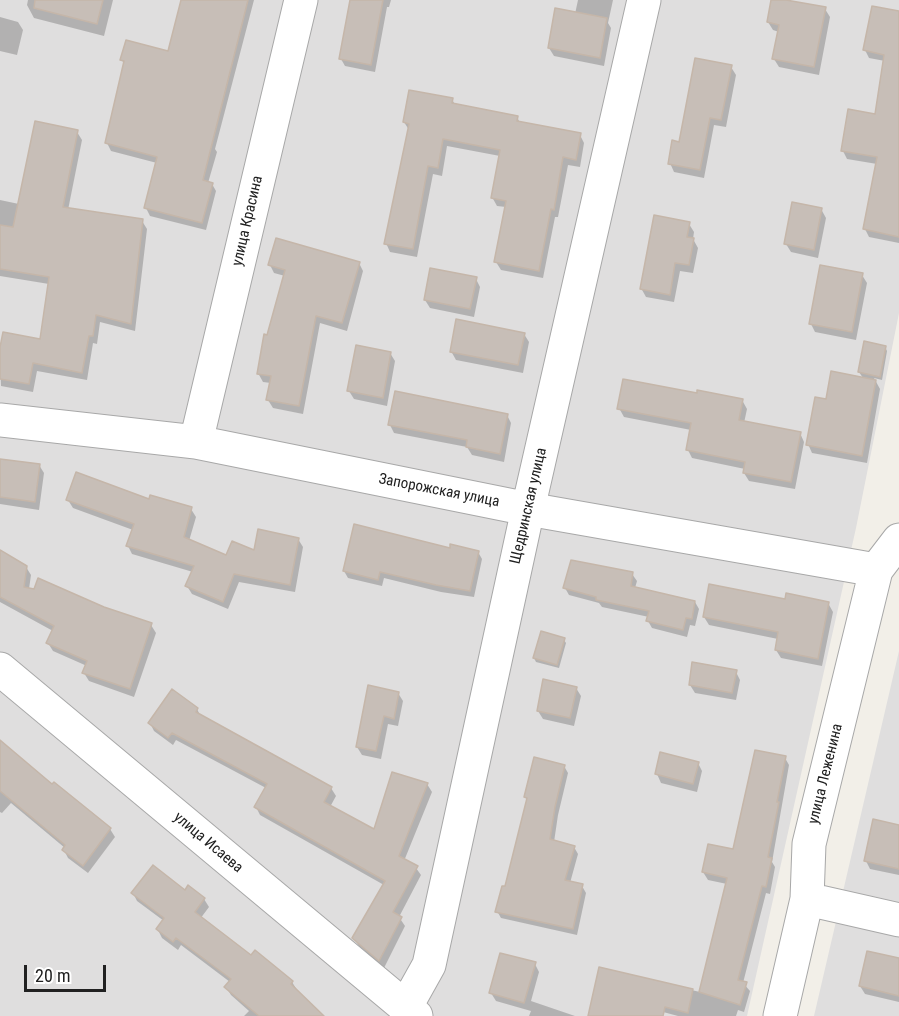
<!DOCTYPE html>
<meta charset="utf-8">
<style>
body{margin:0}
#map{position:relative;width:899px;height:1016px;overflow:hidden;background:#f2efe8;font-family:"Roboto Condensed",sans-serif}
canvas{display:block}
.scale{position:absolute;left:24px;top:965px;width:82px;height:27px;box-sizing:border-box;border:3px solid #212121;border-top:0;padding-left:8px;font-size:18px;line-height:21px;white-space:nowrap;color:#212121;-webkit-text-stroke:4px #fff;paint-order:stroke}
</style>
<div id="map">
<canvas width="899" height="1016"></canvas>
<div class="scale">20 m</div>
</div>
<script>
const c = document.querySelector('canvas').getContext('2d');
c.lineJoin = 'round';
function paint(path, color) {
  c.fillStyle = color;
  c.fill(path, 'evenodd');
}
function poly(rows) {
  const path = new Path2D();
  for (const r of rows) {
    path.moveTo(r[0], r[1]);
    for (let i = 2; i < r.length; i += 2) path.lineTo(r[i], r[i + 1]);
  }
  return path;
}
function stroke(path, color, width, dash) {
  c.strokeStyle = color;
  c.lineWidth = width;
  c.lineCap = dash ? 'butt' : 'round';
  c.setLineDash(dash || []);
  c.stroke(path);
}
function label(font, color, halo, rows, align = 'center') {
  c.font = font + ' "Roboto Condensed",sans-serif';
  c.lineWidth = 4.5;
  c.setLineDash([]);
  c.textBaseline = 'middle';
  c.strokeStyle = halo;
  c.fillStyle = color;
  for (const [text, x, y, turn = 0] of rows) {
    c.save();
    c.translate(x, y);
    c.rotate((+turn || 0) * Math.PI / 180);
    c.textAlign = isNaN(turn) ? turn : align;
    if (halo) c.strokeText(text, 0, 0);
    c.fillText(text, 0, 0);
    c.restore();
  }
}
paint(poly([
 [0,0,899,0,899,313,856,528,747,1016,0,1016],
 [899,651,899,1016,814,1016]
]), '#dfdede');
paint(poly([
 [28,0,113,0,104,36,34,18,27,5],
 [182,0,254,0,215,149,217,152,208,183,212,184,216,191,206,230,150,216,146,208,157,163,111,151,107,143,125,66,122,60,169,53],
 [353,0,391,0,389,7,387,7,375,72,345,66,341,59],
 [578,0,613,0,608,23,611,28,604,66,554,56,549,48,575,14],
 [773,0,825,9,830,17,819,75,779,67,774,59,779,32,773,30,768,22],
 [899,13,899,243,869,237,865,229,877,164,847,159,843,151,876,115,885,61,869,58,865,50],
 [0,17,18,22,23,30,17,55,0,51],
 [731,67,736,75,726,127,714,125,704,178,674,172,670,163],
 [452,99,455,105,517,117,520,123,580,135,584,143,580,167,568,165,558,217,555,217,543,278,501,270,496,262,506,207,497,206,492,197,500,156,447,146,442,176,433,174,417,257,390,252,386,243,409,130,404,122],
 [77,132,82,140,68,210,142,221,147,229,135,331,100,322,97,344,93,343,87,380,37,371,33,392,1,386,0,355,41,341,49,284,0,276,0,200,19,204],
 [821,209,826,218,818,258,791,252,786,244],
 [689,224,694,232,693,239,698,248,693,273,680,271,674,302,646,297,641,288],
 [359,263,363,271,347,331,320,323,303,414,273,408,268,400,271,383,263,382,258,373,285,276,274,273,270,265],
 [862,275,867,283,856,340,815,332,811,324],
 [476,279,480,287,474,317,430,308,425,300],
 [524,334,529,342,523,373,456,360,451,351],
 [885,347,887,351,882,380,874,378,880,389,867,463,812,453,808,444,827,401,863,378,859,372],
 [390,353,395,361,387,406,354,399,349,391],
 [698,395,742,400,747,409,744,423,800,433,804,442,795,489,749,481,744,473,745,469,692,458,688,450,691,430,624,417,619,408],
 [507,415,511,423,504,462,472,455,467,447,394,433,390,425],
 [0,460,39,465,44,473,39,510,0,504],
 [68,500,150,500,191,509,196,517,189,541,227,557,255,552,298,539,303,547,295,592,239,582,228,609,192,594,187,586,193,572,132,554,128,546,133,530,73,508],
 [451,549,478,552,482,559,474,597,441,592,384,578,382,586,348,578,344,571],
 [0,551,26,567,31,575,29,589,104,608,151,625,156,633,134,697,89,681,84,673,87,666,53,651,48,643,53,631,0,602],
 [632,574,637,581,635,588,695,602,699,609,695,626,690,625,687,637,652,628,648,621,649,617,602,607,599,603,569,595,565,588],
 [786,601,828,603,833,612,822,666,781,658,776,650,778,639,709,625,704,617],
 [564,640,566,643,559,668,536,662,534,658],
 [736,672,740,680,736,700,695,693,690,685],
 [576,688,581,696,574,726,543,719,538,711],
 [398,693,403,701,398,726,388,724,381,759,362,755,357,747],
 [197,709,201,717,331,788,336,796,330,807,375,831,427,784,432,792,404,861,416,868,421,875,399,917,405,926,384,968,359,946,354,938,384,885,260,815,256,807,266,788,176,740,173,745,154,731,150,723],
 [0,742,53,786,110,829,115,837,88,873,68,858,64,850,65,848,11,803,2,813,0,812],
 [785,758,789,765,772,862,775,867,770,894,766,893,743,983,750,991,744,1012,738,1010,736,1016,678,1016,600,995,600,969,700,992,727,884,708,880,703,872,734,851],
 [698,763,702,771,697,792,661,783,657,774],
 [564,766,568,773,558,815,554,842,574,847,578,854,570,883,582,886,586,893,577,935,501,918,497,911,506,888,528,801,525,797],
 [899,827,899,875,870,869,866,861],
 [185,892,204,899,209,907,200,919,251,957,292,982,297,990,322,1016,244,1016,249,1011,231,995,226,987,230,982,181,945,178,950,162,938,158,930,164,921,137,901,133,893],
 [899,960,899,1002,865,994,860,986],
 [535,964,539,972,531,1001,575,1016,529,1016,531,1011,496,1001,491,993]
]), '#0003');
const building = poly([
 [35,0,103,0,97,24,34,8,35,0],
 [181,0,248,0,203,180,213,183,202,223,144,208,157,157,105,143,124,61,120,60,126,40,168,51,181,0],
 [350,0,383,0,371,65,339,59,350,0],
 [771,0,786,0,826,7,814,67,772,59,779,25,767,22,771,0],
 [872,6,899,11,899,237,863,229,877,157,841,151,848,109,875,114,884,55,863,50,872,6],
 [555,8,607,18,600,58,548,48,555,8],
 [695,58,732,65,721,120,710,118,700,170,668,164,672,140,679,142,695,58],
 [409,90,453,98,452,103,518,116,517,121,581,133,576,160,563,157,554,210,551,209,539,271,494,262,506,201,491,198,500,150,443,139,438,168,428,166,413,249,384,244,409,124,403,122,409,90],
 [35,121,78,130,63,207,143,219,131,324,96,315,93,336,89,336,82,373,33,363,29,384,0,379,0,347,3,332,40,339,49,277,0,269,0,225,13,227,35,121],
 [792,202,822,208,814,250,784,244,792,202],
 [654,215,690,222,687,237,694,238,689,265,675,263,670,295,640,289,654,215],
 [276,238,360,262,342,323,316,316,299,406,266,400,271,376,257,374,264,334,267,335,285,270,268,265,276,238],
 [820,265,863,273,852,332,809,324,820,265],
 [430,268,477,277,470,309,424,300,430,268],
 [456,319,525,333,518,365,450,352,456,319],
 [864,341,886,346,880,377,858,372,864,341],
 [356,345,391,352,383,398,347,391,356,345],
 [831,371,876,380,862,456,806,445,815,397,826,399,831,371],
 [623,379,697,393,697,390,743,399,739,420,801,432,791,482,743,473,745,462,686,450,691,423,617,409,623,379],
 [395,391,508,414,500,454,466,447,467,440,388,425,395,391],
 [0,459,40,464,35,502,0,497,0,459],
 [76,472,149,499,150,495,192,507,184,537,226,555,232,541,254,550,258,529,299,538,290,585,234,574,223,602,185,586,194,566,126,546,134,524,66,500,76,472],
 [354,524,450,548,450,544,479,551,470,591,436,585,380,572,378,580,343,571,354,524],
 [0,550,27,566,24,587,34,589,38,578,104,607,152,623,130,689,82,673,87,661,46,643,54,626,0,597,0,550],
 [571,560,633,572,631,586,695,601,692,619,686,618,683,630,646,621,649,611,596,600,596,597,563,588,571,560],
 [709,584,785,599,786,593,829,602,818,659,775,650,778,632,703,617,709,584],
 [541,631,565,638,557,665,533,658,541,631],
 [692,662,737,670,732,693,689,685,692,662],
 [543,679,577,687,570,718,537,711,543,679],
 [368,685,399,692,394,719,384,716,376,751,356,747,368,685],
 [172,689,198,708,196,712,332,787,324,802,374,829,392,772,428,783,399,856,418,866,393,912,402,917,379,961,352,938,385,881,254,807,267,784,172,733,168,738,148,723,172,689],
 [0,740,52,784,54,782,111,828,83,866,62,850,65,845,0,791,0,740],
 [755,750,786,756,777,802,779,802,768,857,772,858,766,887,762,886,738,980,747,982,740,1005,699,992,727,878,702,872,708,844,733,849,755,750],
 [660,752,699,762,693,784,655,774,660,752],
 [534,757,565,765,555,807,550,839,575,846,565,880,583,884,573,929,495,912,502,886,505,886,527,798,524,797,534,757],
 [873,819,899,825,899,869,864,861,873,819],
 [153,865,185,890,188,885,205,898,195,912,251,955,255,950,293,981,291,984,324,1016,259,1016,224,987,231,979,176,938,173,942,156,929,164,918,131,893,153,865],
 [867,951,899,958,899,996,859,986,867,951],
 [500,953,536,962,524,1003,489,993,500,953],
 [599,967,693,989,688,1013,665,1007,663,1016,588,1016,599,967]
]);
paint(building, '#c7beb7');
stroke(building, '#c5b6a9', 1.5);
const minor = poly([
 [0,420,196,442,528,509,876,570],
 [196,442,301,0],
 [0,669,416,1016],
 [807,899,899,920],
 [405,1008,429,965,528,509,644,0],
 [780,1016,807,899,809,844,876,570,899,540]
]);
stroke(minor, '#a8a8a8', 35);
stroke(minor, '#fff', 33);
label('15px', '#212121', '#fff', [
 ["улица Красина",248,221,-77],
 ["Запорожская улица",439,491,11],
 ["Щедринская улица",529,506,-77],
 ["улица Леженина",826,774,-76],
 ["улица Исаева",208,843,40]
]);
</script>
